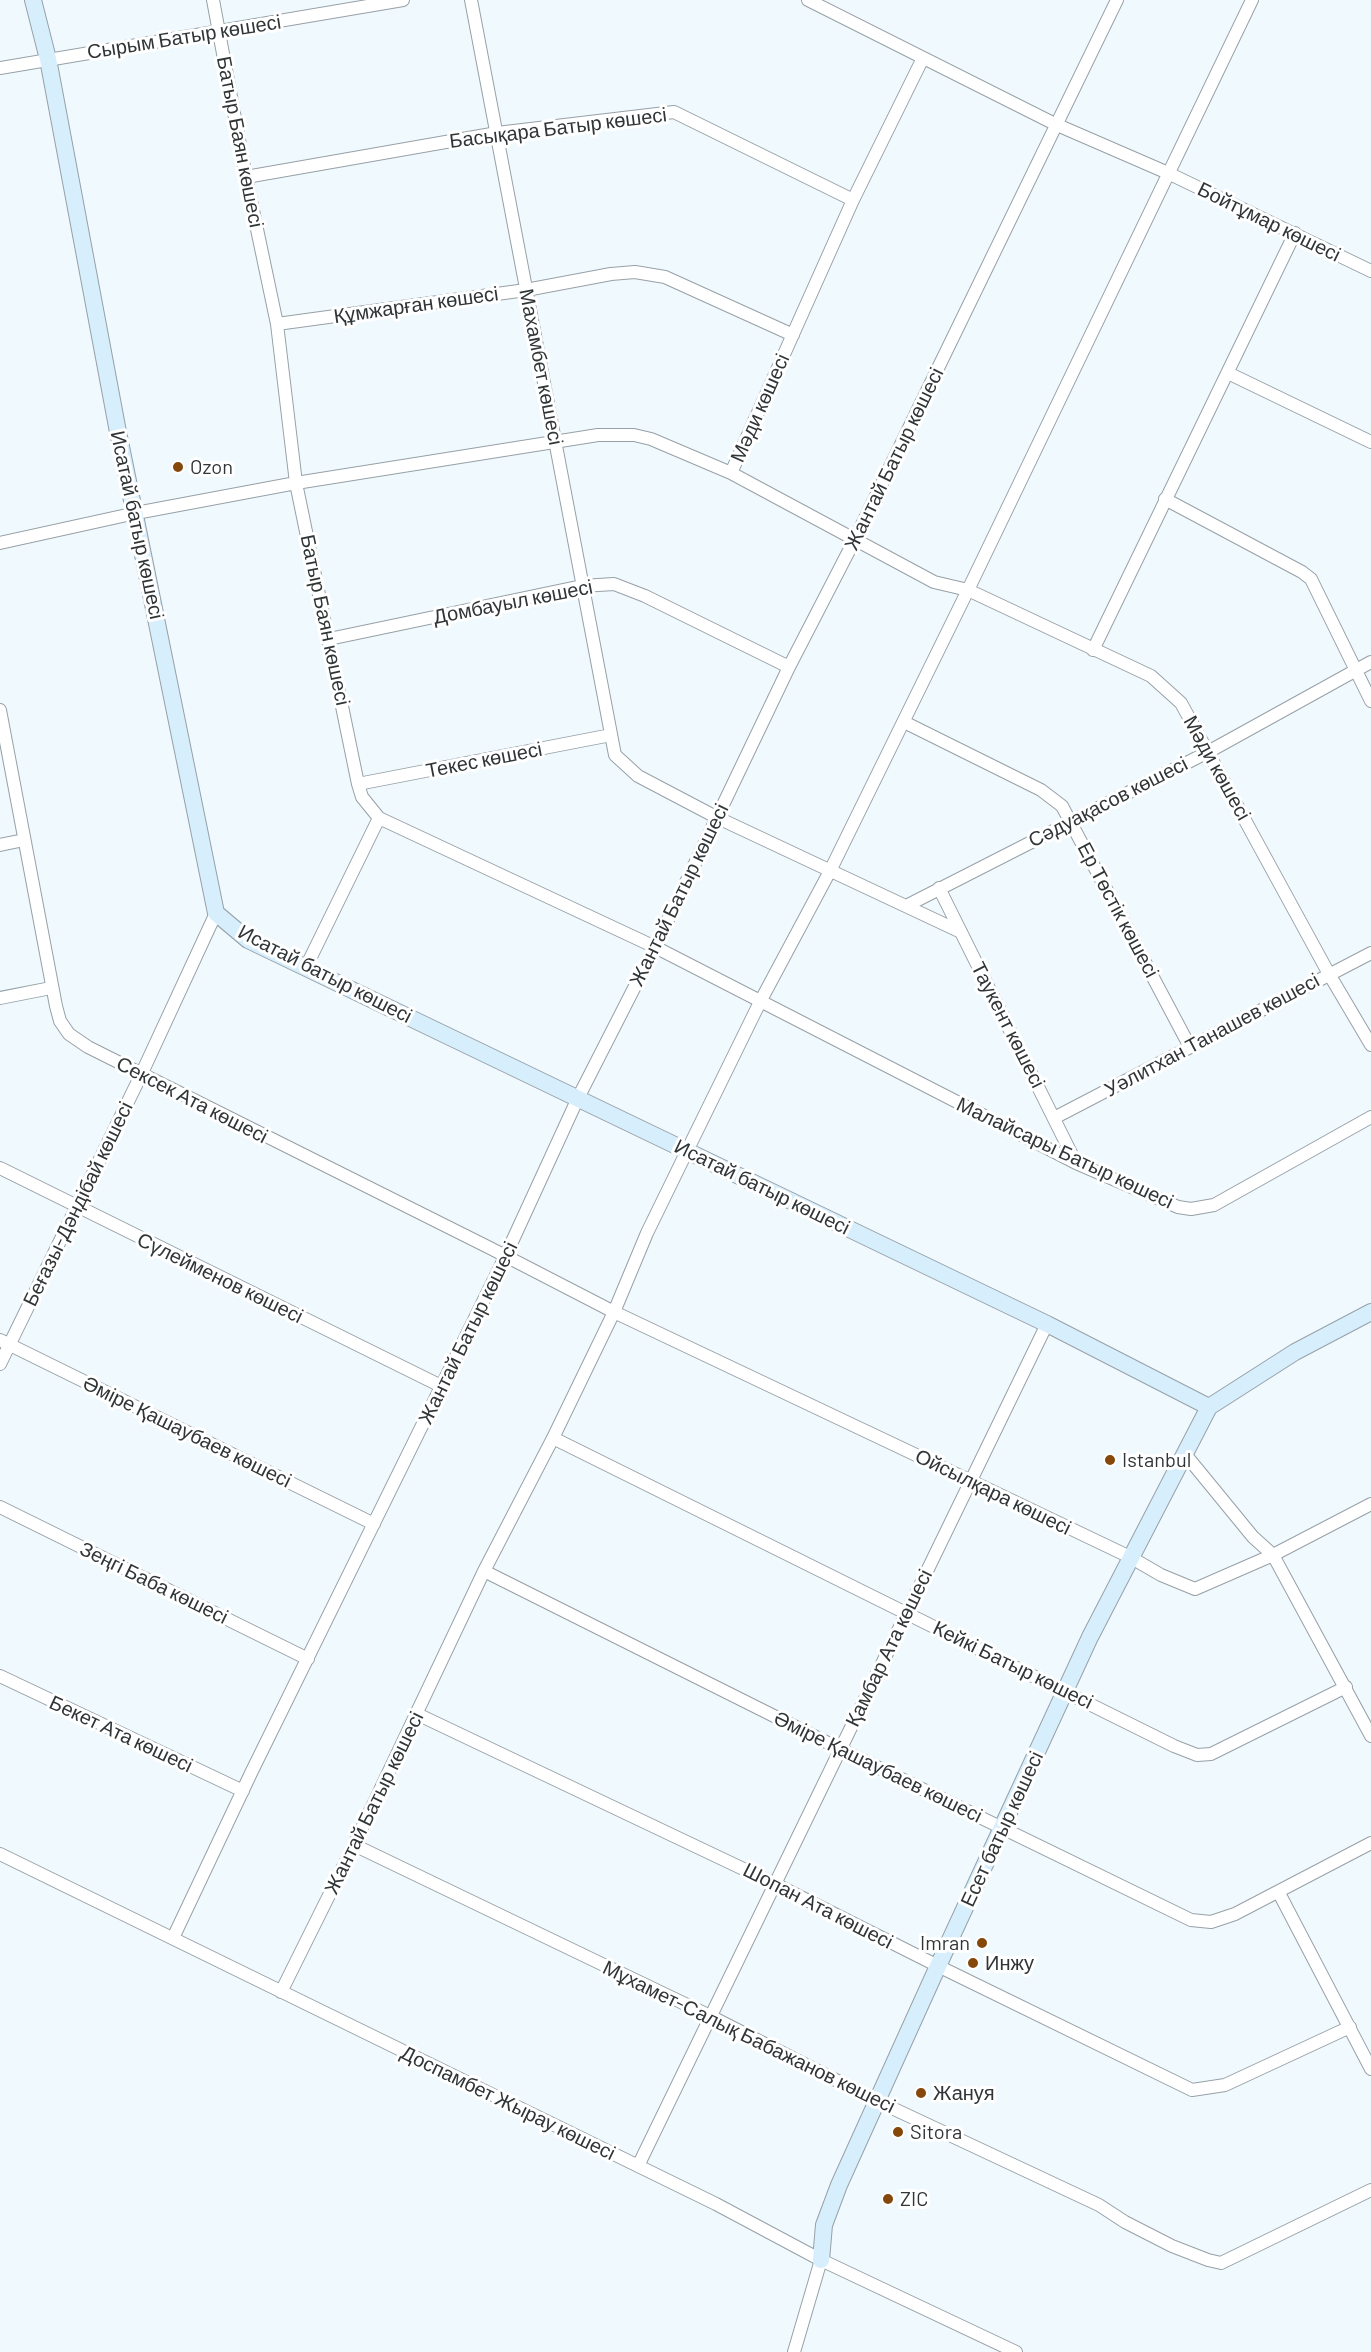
<!DOCTYPE html>
<meta charset="utf-8">
<style>
body{margin:0}
canvas{display:block;background:#f0f9fe}
</style>
<canvas width="1371" height="2352"></canvas>
<script>
const c = document.querySelector('canvas').getContext('2d');
c.lineJoin = 'round';
function poly(rows) {
  const path = new Path2D();
  for (const r of rows) {
    path.moveTo(r[0], r[1]);
    for (let i = 2; i < r.length; i += 2) path.lineTo(r[i], r[i + 1]);
  }
  return path;
}
function stroke(path, color, width, dash) {
  c.strokeStyle = color;
  c.lineWidth = width;
  c.lineCap = dash ? 'butt' : 'round';
  c.setLineDash(dash || []);
  c.stroke(path);
}
function label(font, color, halo, rows, align = 'center') {
  c.font = font + ' Barlow,sans-serif';
  c.lineWidth = 6;
  c.setLineDash([]);
  c.textBaseline = 'middle';
  c.strokeStyle = halo;
  c.fillStyle = color;
  for (const [text, x, y, turn = 0] of rows) {
    c.save();
    c.translate(x, y);
    c.rotate((+turn || 0) * Math.PI / 180);
    c.textAlign = isNaN(turn) ? turn : align;
    if (halo) c.strokeText(text, 0, 0);
    c.fillText(text, 0, 0);
    c.restore();
  }
}
const street = poly([
 [213,0,246,177,277,324,296,483,358,784,362,797,379,818,655,947,1076,1163,1178,1207,1191,1209,1214,1205,1371,1117],
 [471,0,615,755,638,776,716,817,961,932],
 [808,0,1055,124,1168,173,1371,271],
 [0,68,403,0],
 [246,177,497,133,674,112,853,200],
 [277,324,526,290,611,274,635,272,665,277,793,335],
 [1228,373,1371,442],
 [731,473,934,582,968,590,1151,676,1181,703,1329,974,1371,1045],
 [1165,499,1302,572,1311,579,1371,701],
 [0,543,136,513,296,483,598,435,634,435,651,439,731,473,853,200,923,58],
 [329,639,582,586,614,584,645,596,789,667],
 [1093,650,1295,233],
 [0,710,56,1006,60,1021,69,1034,88,1047,490,1248,614,1312,971,1481,1130,1557,1161,1575,1195,1589,1273,1555,1371,1504],
 [904,722,1041,790,1062,806,1190,1047],
 [358,784,611,735],
 [0,845,24,840],
 [939,888,1076,1163],
 [906,906,1208,752,1371,662],
 [306,967,379,818],
 [0,998,51,988],
 [1054,1118,1371,953],
 [0,1168,441,1386],
 [0,1340,374,1524],
 [0,1364,141,1075,216,913],
 [553,1438,1174,1746,1197,1755,1211,1754,1346,1687],
 [1185,1454,1253,1537,1273,1555,1371,1736],
 [0,1507,308,1659],
 [484,1571,840,1749,1191,1920,1211,1922,1235,1914,1371,1843],
 [0,1676,243,1791],
 [417,1714,775,1884,938,1966,1192,2090,1225,2085,1350,2027],
 [354,1845,710,2016,877,2101,1099,2205,1125,2222,1172,2246,1208,2260,1221,2263,1371,2190],
 [0,1854,716,2204,821,2260,1016,2352],
 [1279,1893,1371,2069],
 [173,1938,252,1771,505,1257,578,1098,655,947,789,667,855,539,1117,0],
 [281,1992,354,1845,484,1571,553,1438,614,1312,647,1233,687,1151,760,1002,830,871,968,590,1252,0],
 [638,2166,1047,1324],
 [794,2352,821,2260]
]);
const secondary = poly([
 [33,0,48,59,118,432,216,913,248,940,1047,1324,1209,1407],
 [821,2260,824,2225,839,2185,938,1966,1090,1637,1209,1407,1295,1352,1371,1312]
]);
stroke(street, '#97a1a7', 14);
stroke(secondary, '#97a1a7', 18);
stroke(street, '#fff', 12);
stroke(secondary, '#d7eefd', 16);
for (const [x, y, r, color] of [
 [178,467,6,"#86470b"],
 [1110,1460,6,"#86470b"],
 [982,1943,6,"#86470b"],
 [973,1963,6,"#86470b"],
 [921,2093,6,"#86470b"],
 [898,2132,6,"#86470b"],
 [888,2199,6,"#86470b"]
]) {
  const dot = new Path2D();
  dot.arc(x, y, r, 0, 2 * Math.PI);
  c.fillStyle = color;
  c.fill(dot);
  stroke(dot, '#fff', 2);
}
label('20px', '#303537', '#fff', [
 ["Сырым Батыр көшесі",184,37,-9],
 ["Басықара Батыр көшесі",558,128,-7],
 ["Батыр Баян көшесі",240,142,79],
 ["Бойтұмар көшесі",1269,222,26],
 ["Құмжарған көшесі",416,305,-8],
 ["Махамбет көшесі",541,367,79],
 ["Мәди көшесі",760,408,-66],
 ["Жантай Батыр көшесі",894,459,-64],
 ["Исатай батыр көшесі",137,525,78],
 ["Домбауыл көшесі",513,602,-11],
 ["Батыр Баян көшесі",325,620,78],
 ["Текес көшесі",484,760,-11],
 ["Мәди көшесі",1217,768,61],
 ["Сәдуақасов көшесі",1108,802,-27],
 ["Жантай Батыр көшесі",679,895,-64],
 ["Ер Төстік көшесі",1118,910,62],
 ["Исатай батыр көшесі",325,974,27],
 ["Таукент көшесі",1008,1025,63],
 ["Уәлитхан Танашев көшесі",1212,1035,-28],
 ["Сексек Ата көшесі",192,1100,27],
 ["Малайсары Батыр көшесі",1065,1153,25],
 ["Исатай батыр көшесі",762,1187,26],
 ["Беғазы-Дәндібай көшесі",78,1204,-64],
 ["Сүлейменов көшесі",220,1278,26],
 ["Жантай Батыр көшесі",468,1333,-64],
 ["Әміре Қашаубаев көшесі",187,1432,26],
 ["Ойсылқара көшесі",993,1492,26],
 ["Зеңгі Баба көшесі",154,1583,26],
 ["Қамбар Ата көшесі",889,1648,-64],
 ["Кейкі Батыр көшесі",1013,1665,26],
 ["Бекет Ата көшесі",121,1734,25],
 ["Әміре Қашаубаев көшесі",878,1767,26],
 ["Жантай Батыр көшесі",374,1803,-64],
 ["Есет батыр көшесі",1002,1829,-65],
 ["Шопан Ата көшесі",818,1906,27],
 ["Мұхамет-Салық Бабажанов көшесі",749,2037,26],
 ["Доспамбет Жырау көшесі",508,2103,26]
]);
label('20px', '#303537', '#fff', [
 ["Ozon",190,467],
 ["Istanbul",1122,1460],
 ["Imran",970,1943,"right"],
 ["Инжу",985,1963],
 ["Жануя",933,2093],
 ["Sitora",910,2132],
 ["ZIC",900,2199]
], 'left');
</script>
